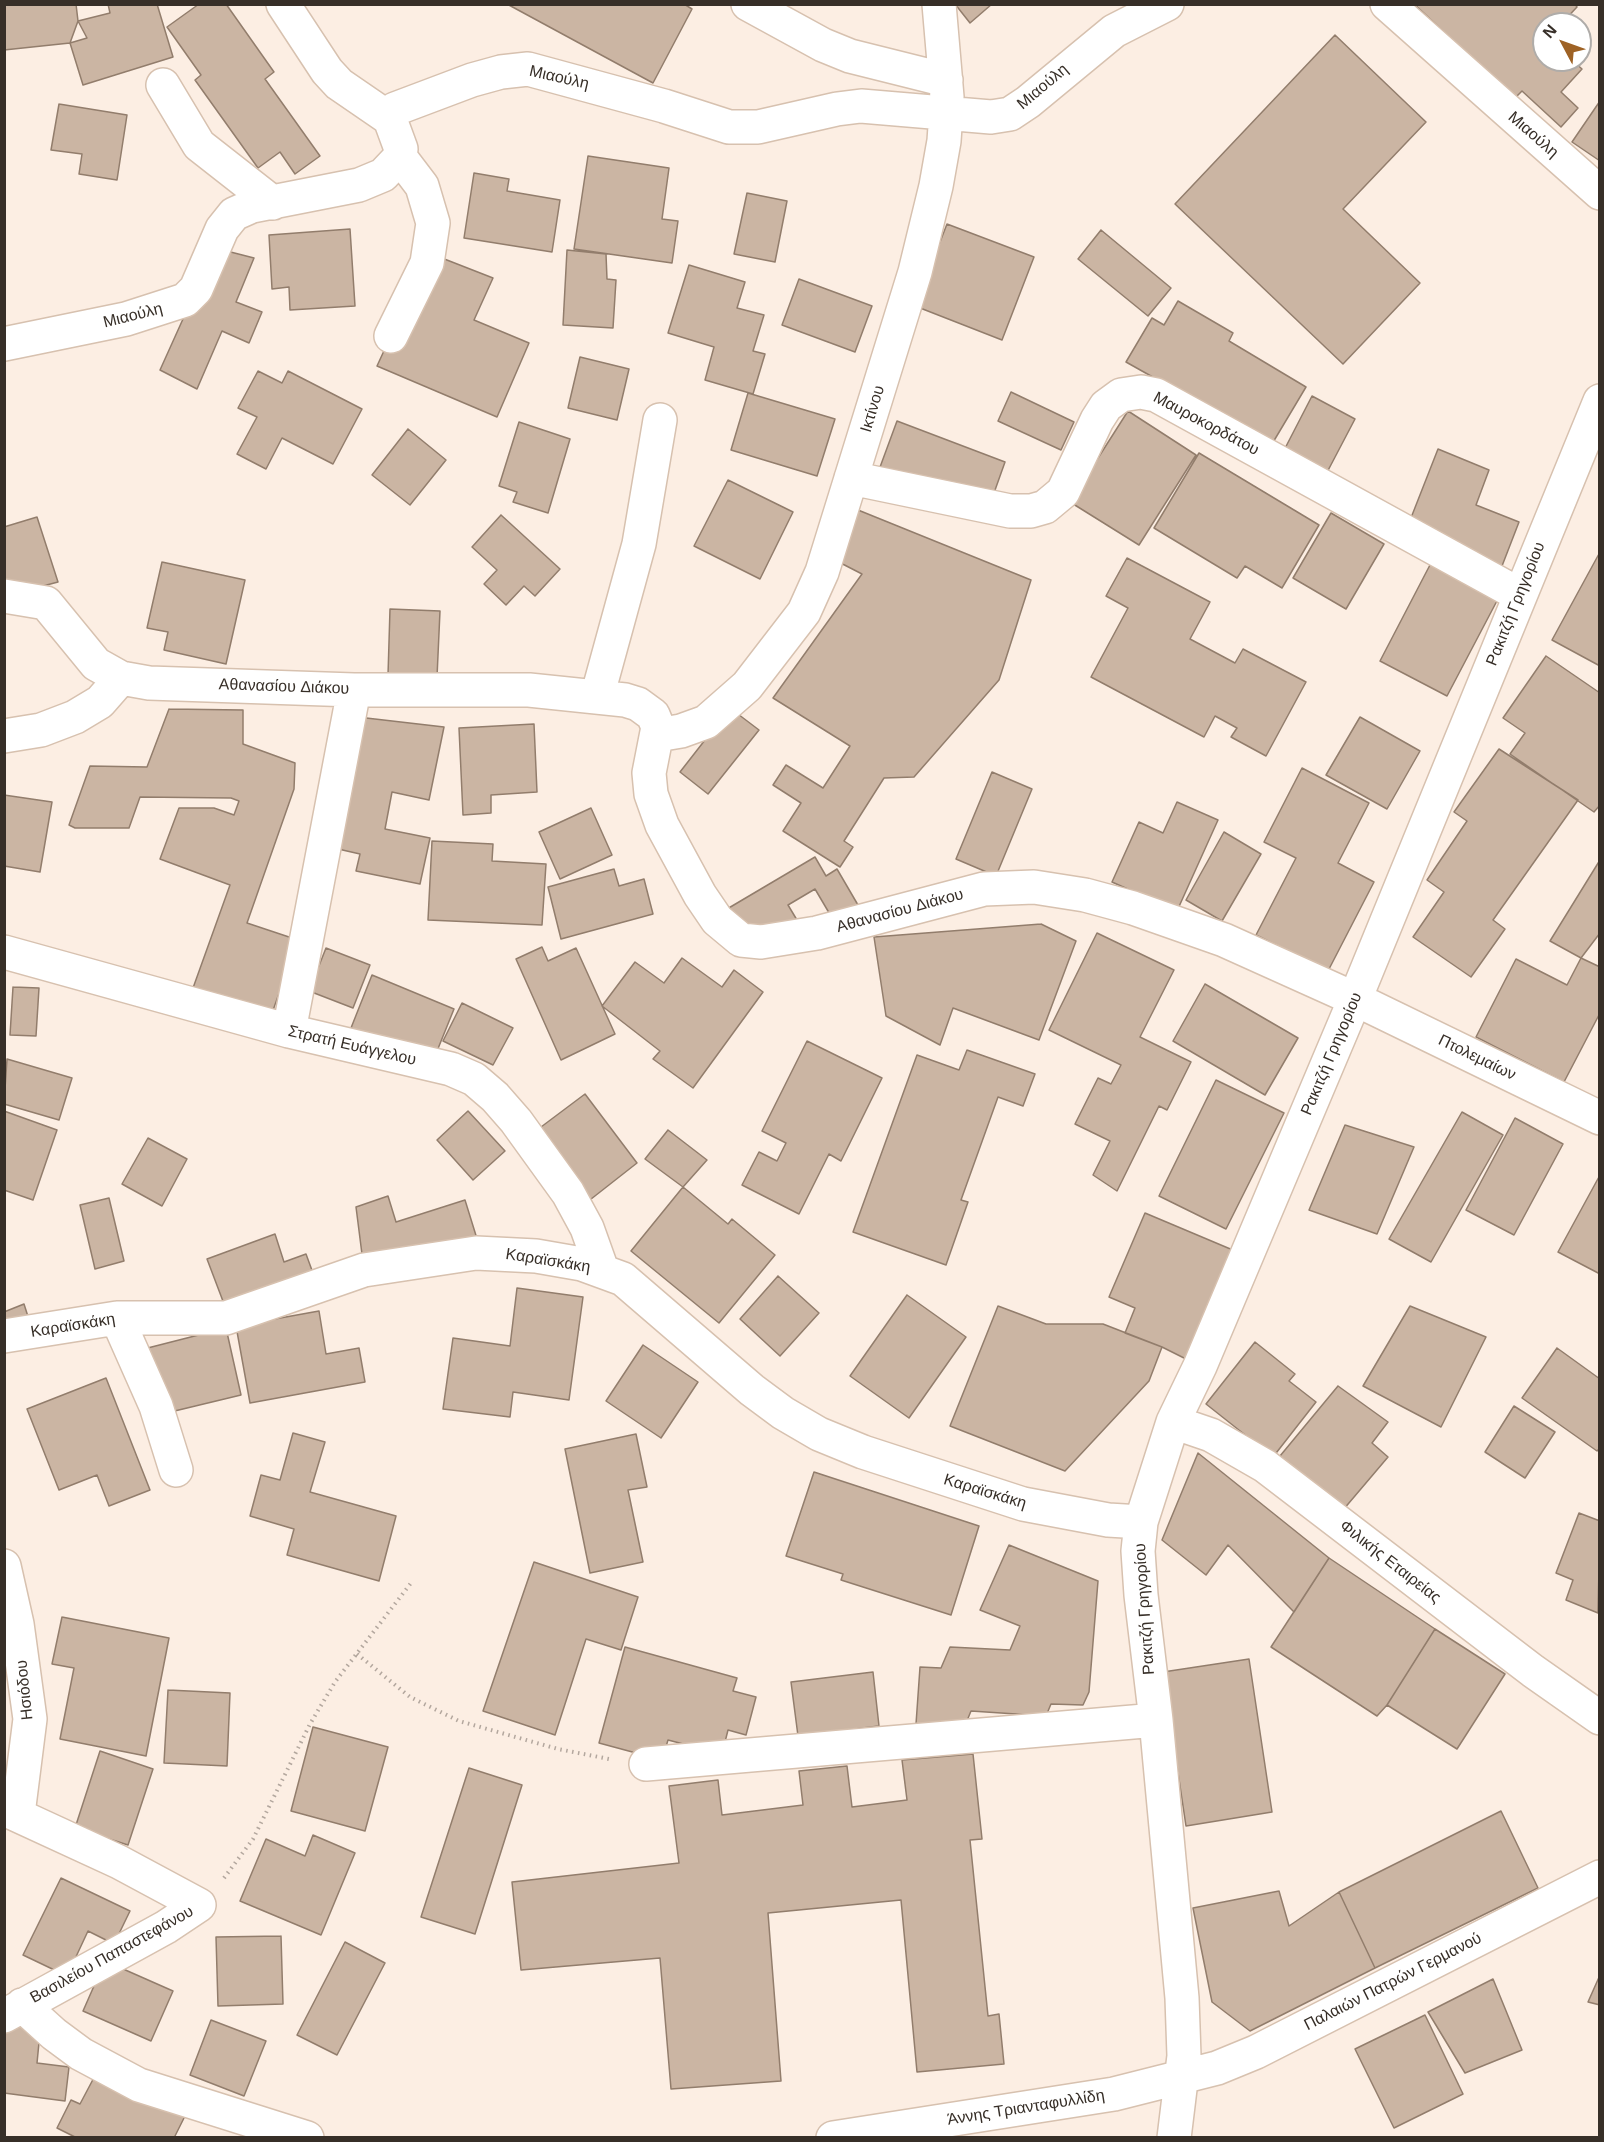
<!DOCTYPE html>
<meta charset="utf-8">
<style>
body{margin:0}
#map{position:relative;width:1604px;height:2142px;overflow:hidden;background:#fceee3;font-family:Arial,sans-serif}
canvas{display:block}
.frame{position:absolute;inset:0;border:6px solid #372f28;pointer-events:none}
.north{position:absolute;left:1532px;top:12px;width:60px;height:60px;box-sizing:border-box;background:#fff;border:2px solid #afaca9;border-radius:50%;rotate:311deg;font-size:16px;font-weight:700;line-height:24px;text-align:center;color:#372f28}
.north::after{content:'';display:block;margin:auto;width:21px;height:27px;background:#9e6225;clip-path:polygon(50% 0,100% 100%,50% 72%,0 100%)}
</style>
<div id="map">
<canvas width="1604" height="2142"></canvas>
<div class="frame"></div>
<div class="north">N</div>
</div>
<script>
const c = document.querySelector('canvas').getContext('2d');
c.lineJoin = 'round';
function paint(path, color) {
  c.fillStyle = color;
  c.fill(path, 'evenodd');
}
function poly(rows) {
  const path = new Path2D();
  for (const r of rows) {
    path.moveTo(r[0], r[1]);
    for (let i = 2; i < r.length; i += 2) path.lineTo(r[i], r[i + 1]);
  }
  return path;
}
function stroke(path, color, width, dash) {
  c.strokeStyle = color;
  c.lineWidth = width;
  c.lineCap = dash ? 'butt' : 'round';
  c.setLineDash(dash || []);
  c.stroke(path);
}
function label(font, color, halo, rows, align = 'center') {
  c.font = font + ' Arial,sans-serif';
  c.lineWidth = 4.5;
  c.setLineDash([]);
  c.textBaseline = 'middle';
  c.strokeStyle = halo;
  c.fillStyle = color;
  for (const [text, x, y, turn = 0] of rows) {
    c.save();
    c.translate(x, y);
    c.rotate((+turn || 0) * Math.PI / 180);
    c.textAlign = isNaN(turn) ? turn : align;
    if (halo) c.strokeText(text, 0, 0);
    c.fillText(text, 0, 0);
    c.restore();
  }
}
const building = poly([
 [4,4,76,4,78,21,70,43,4,50,4,4],
 [108,4,157,4,173,57,83,85,70,43,87,38,78,21,110,13,108,4],
 [199,4,226,4,274,72,265,79,320,156,295,174,280,152,258,168,195,80,201,75,167,27,199,4],
 [507,4,684,4,692,9,653,83,507,4],
 [955,4,992,4,970,23,955,4],
 [1414,4,1575,4,1577,7,1561,24,1544,24,1544,60,1572,60,1582,69,1561,92,1578,108,1561,127,1522,91,1515,98,1414,4],
 [1335,35,1426,122,1343,209,1420,283,1343,364,1175,204,1335,35],
 [1600,101,1600,161,1572,142,1600,101],
 [59,104,127,115,117,180,79,174,82,154,51,150,59,104],
 [588,156,669,168,662,219,678,221,672,263,574,249,588,156],
 [474,173,509,179,507,191,560,200,552,252,464,238,474,173],
 [747,193,787,201,775,262,734,254,747,193],
 [947,224,1034,257,1002,340,915,306,947,224],
 [350,229,355,306,290,310,289,287,272,289,269,235,350,229],
 [1101,230,1171,288,1148,316,1078,259,1101,230],
 [215,248,254,258,236,302,262,312,249,343,222,331,197,389,160,370,215,248],
 [567,250,606,254,607,279,616,280,613,328,563,325,567,250],
 [429,253,493,278,474,320,529,343,497,417,377,366,429,253],
 [689,265,745,282,737,308,764,315,753,351,765,354,753,394,705,380,714,347,668,333,689,265],
 [799,279,872,306,855,352,782,325,799,279],
 [1178,301,1233,333,1229,341,1306,387,1272,444,1126,362,1152,318,1164,325,1178,301],
 [580,357,629,369,617,420,568,408,580,357],
 [258,371,282,383,288,371,362,409,333,464,282,438,266,469,237,454,257,417,238,408,258,371],
 [1011,392,1074,422,1061,450,998,421,1011,392],
 [748,393,835,419,817,476,731,450,748,393],
 [1312,396,1355,419,1323,480,1280,458,1312,396],
 [1128,411,1196,455,1139,545,1070,502,1128,411],
 [897,421,1005,462,989,507,876,478,897,421],
 [519,422,570,439,548,513,513,502,517,492,499,486,519,422],
 [408,429,446,460,410,505,372,475,408,429],
 [1438,449,1489,470,1476,505,1519,522,1502,566,1407,528,1438,449],
 [1199,453,1319,525,1282,588,1245,566,1237,578,1154,528,1199,453],
 [728,480,793,512,760,579,694,546,728,480],
 [858,510,1031,580,999,680,914,777,884,778,844,841,853,847,840,867,783,831,801,803,773,785,786,765,823,788,850,746,773,698,862,574,827,556,858,510],
 [1331,513,1384,544,1346,609,1293,578,1331,513],
 [501,515,560,569,535,596,524,586,506,605,484,584,497,570,472,547,501,515],
 [37,517,58,582,5,596,4,527,37,517],
 [1600,552,1600,666,1552,640,1600,552],
 [1127,558,1210,602,1190,639,1235,663,1243,649,1306,682,1266,756,1231,737,1237,728,1215,716,1204,737,1091,677,1128,608,1106,596,1127,558],
 [162,562,245,580,226,664,164,650,168,632,147,628,162,562],
 [1431,563,1499,597,1447,696,1380,661,1431,563],
 [390,609,440,611,437,677,388,675,390,609],
 [1546,656,1600,693,1600,805,1594,812,1510,754,1525,733,1503,718,1546,656],
 [730,708,759,730,708,794,680,772,730,708],
 [169,709,243,710,243,744,295,763,294,789,247,923,298,940,271,1016,193,988,230,885,160,859,179,808,214,808,234,815,239,801,231,798,140,797,129,828,75,828,69,825,90,766,147,767,169,709],
 [349,716,444,727,429,800,392,792,385,829,430,838,420,884,356,871,360,854,325,846,349,716],
 [1360,717,1420,751,1387,809,1326,775,1360,717],
 [534,724,537,792,491,795,491,813,463,815,459,728,534,724],
 [1499,749,1578,800,1493,920,1505,929,1471,977,1413,937,1444,892,1427,880,1467,821,1454,812,1499,749],
 [1302,768,1369,803,1338,863,1374,882,1328,971,1256,935,1296,858,1264,842,1302,768],
 [992,772,1032,789,996,876,956,859,992,772],
 [4,795,52,802,40,872,4,866,4,795],
 [1177,802,1218,820,1177,911,1112,882,1139,822,1163,833,1177,802],
 [591,808,612,855,560,879,539,832,591,808],
 [1224,832,1261,854,1222,921,1186,900,1224,832],
 [432,841,493,844,492,861,546,864,542,925,428,920,432,841],
 [815,857,826,876,837,869,865,917,838,928,815,889,788,905,797,920,753,942,727,909,815,857],
 [1600,860,1600,933,1581,958,1550,941,1600,860],
 [614,869,619,886,644,879,653,914,561,939,548,887,614,869],
 [1041,924,1076,941,1039,1040,953,1008,940,1045,886,1016,874,937,1041,924],
 [1097,933,1174,970,1140,1037,1191,1062,1167,1110,1159,1106,1117,1191,1093,1175,1110,1141,1075,1124,1098,1078,1111,1084,1121,1065,1049,1030,1097,933],
 [542,947,548,961,576,948,615,1034,561,1060,516,959,542,947],
 [326,948,370,965,353,1008,309,991,326,948],
 [682,958,722,987,734,970,763,992,693,1088,653,1059,660,1051,602,1006,635,962,664,983,682,958],
 [1581,958,1600,967,1600,1013,1564,1082,1476,1037,1516,959,1567,985,1581,958],
 [372,975,454,1009,433,1061,351,1028,372,975],
 [1205,984,1298,1038,1265,1095,1173,1041,1205,984],
 [13,987,39,988,36,1036,10,1035,13,987],
 [462,1003,513,1028,493,1065,443,1041,462,1003],
 [807,1041,882,1078,841,1161,829,1154,799,1214,742,1185,759,1152,777,1161,786,1143,762,1131,807,1041],
 [967,1050,1035,1074,1023,1106,998,1097,961,1200,968,1202,946,1265,853,1232,917,1055,959,1070,967,1050],
 [7,1059,72,1078,59,1120,4,1104,7,1059],
 [1216,1080,1284,1113,1226,1229,1159,1196,1216,1080],
 [585,1094,637,1163,586,1203,533,1133,585,1094],
 [4,1111,57,1130,33,1200,4,1190,4,1111],
 [468,1111,505,1151,473,1180,437,1140,468,1111],
 [1462,1112,1503,1135,1431,1262,1389,1239,1462,1112],
 [1515,1118,1563,1144,1514,1235,1466,1210,1515,1118],
 [1345,1125,1414,1147,1377,1234,1309,1210,1345,1125],
 [668,1130,707,1160,683,1187,645,1159,668,1130],
 [148,1138,187,1159,162,1206,122,1184,148,1138],
 [1600,1175,1600,1274,1558,1252,1600,1175],
 [683,1187,728,1224,732,1219,775,1255,719,1323,631,1251,683,1187],
 [388,1196,396,1222,465,1200,478,1242,364,1270,356,1207,388,1196],
 [109,1198,124,1261,95,1269,80,1205,109,1198],
 [1145,1213,1247,1256,1200,1366,1162,1347,1125,1333,1135,1308,1109,1297,1145,1213],
 [275,1234,284,1262,306,1254,317,1284,229,1317,207,1259,275,1234],
 [778,1276,819,1313,780,1356,740,1319,778,1276],
 [517,1288,583,1297,569,1400,513,1392,510,1417,443,1409,453,1338,510,1346,517,1288],
 [907,1295,966,1337,909,1418,850,1376,907,1295],
 [24,1304,31,1326,4,1332,4,1312,24,1304],
 [998,1306,1046,1324,1103,1324,1162,1347,1149,1381,1065,1471,950,1426,998,1306],
 [1410,1306,1486,1337,1441,1427,1363,1386,1410,1306],
 [319,1311,326,1354,359,1348,365,1382,250,1403,236,1326,319,1311],
 [226,1328,241,1395,158,1415,132,1352,226,1328],
 [1255,1342,1295,1374,1289,1381,1316,1402,1273,1457,1206,1404,1255,1342],
 [643,1345,698,1382,661,1438,606,1401,643,1345],
 [1557,1348,1600,1379,1600,1448,1597,1451,1522,1398,1557,1348],
 [106,1378,150,1490,109,1506,97,1475,59,1490,27,1409,106,1378],
 [1338,1386,1388,1422,1372,1443,1388,1457,1343,1510,1280,1456,1338,1386],
 [1514,1406,1555,1432,1525,1478,1485,1452,1514,1406],
 [293,1433,325,1442,310,1492,396,1516,379,1581,287,1555,294,1529,250,1516,261,1475,280,1480,293,1433],
 [636,1434,647,1487,628,1490,643,1562,590,1573,565,1449,636,1434],
 [1198,1453,1329,1558,1294,1612,1228,1545,1206,1575,1162,1540,1198,1453],
 [814,1472,979,1526,951,1615,841,1580,843,1574,786,1556,814,1472],
 [1579,1513,1600,1521,1598,1613,1566,1600,1573,1580,1556,1573,1579,1513],
 [1009,1545,1098,1581,1089,1692,1083,1705,1051,1704,1046,1716,971,1711,964,1728,916,1724,920,1667,941,1668,950,1647,1010,1650,1020,1626,980,1610,1009,1545],
 [1329,1558,1435,1629,1387,1705,1377,1716,1271,1647,1329,1558],
 [534,1562,638,1597,621,1650,586,1639,555,1735,483,1711,534,1562],
 [62,1617,169,1638,146,1756,60,1739,74,1668,52,1664,62,1617],
 [1435,1629,1505,1674,1457,1749,1387,1705,1435,1629],
 [625,1647,737,1678,733,1691,756,1697,746,1735,728,1730,722,1754,668,1740,662,1760,599,1743,625,1647],
 [1249,1659,1272,1812,1186,1826,1163,1672,1249,1659],
 [873,1672,879,1726,798,1736,791,1682,873,1672],
 [168,1690,230,1693,227,1766,164,1763,168,1690],
 [313,1727,388,1747,365,1831,291,1811,313,1727],
 [100,1751,153,1769,128,1845,75,1828,100,1751],
 [973,1754,982,1839,970,1840,988,2016,999,2014,1004,2064,917,2072,901,1900,768,1913,781,2081,671,2089,660,1958,521,1970,512,1882,679,1863,669,1786,718,1780,722,1815,803,1805,799,1771,847,1766,852,1807,907,1800,902,1760,973,1754],
 [469,1768,522,1785,475,1934,421,1917,469,1768],
 [1501,1811,1538,1888,1375,1968,1339,1892,1501,1811],
 [313,1835,355,1853,321,1935,240,1901,266,1839,305,1856,313,1835],
 [61,1878,130,1911,114,1944,88,1931,67,1976,23,1955,61,1878],
 [1279,1891,1289,1926,1339,1892,1375,1968,1250,2031,1212,2002,1193,1908,1279,1891],
 [281,1936,283,2004,218,2006,216,1937,281,1936],
 [345,1942,385,1963,337,2055,297,2035,345,1942],
 [105,1961,173,1991,151,2041,83,2011,105,1961],
 [1600,1975,1600,2005,1588,2002,1600,1975],
 [1493,1979,1522,2050,1465,2073,1428,2012,1493,1979],
 [1425,2015,1463,2094,1394,2128,1355,2049,1425,2015],
 [4,2019,41,2022,37,2063,69,2067,65,2101,4,2093,4,2019],
 [211,2020,266,2041,244,2096,190,2075,211,2020],
 [98,2070,186,2114,174,2138,77,2138,57,2128,71,2100,80,2104,98,2070]
]);
paint(building, '#cbb5a3');
stroke(building, '#927d6c', 1.5);
const minor = poly([
 [283,4,327,71,339,84,390,119],
 [748,4,823,45,850,56,946,80],
 [1387,4,1600,193],
 [163,85,199,145,273,203],
 [391,336,427,263,433,223,422,186,400,157],
 [4,344,126,319,185,300,196,289,222,229,234,214,252,206,359,185,383,175,400,157,401,149,390,119,395,109,472,80,501,72,528,69,664,106,729,127,758,127,837,109,861,106,991,117,1010,114,1028,102,1114,31,1167,4],
 [851,478,1010,511,1031,511,1045,507,1063,492,1097,420,1106,406,1121,395,1141,392,1156,395,1520,595],
 [4,596,46,603,96,664,121,678,149,683,354,690,529,690,625,700,638,704,653,715,658,727,649,773,651,794,662,825,700,895,717,920,741,940,761,942,817,933,984,889,1034,887,1085,895,1133,908,1224,940,1355,999,1600,1118],
 [597,697,639,544,660,420],
 [657,735,681,731,706,722,747,686,804,612,822,572,915,272,936,186,944,141,947,97,939,4],
 [4,736,41,730,75,717,100,702,121,678],
 [4,952,289,1031,451,1069,474,1079,495,1097,516,1121,568,1193,587,1228,602,1270],
 [289,1031,354,690],
 [117,1318,156,1406,176,1470],
 [4,1336,117,1318,226,1318,364,1270,476,1253,536,1256,582,1264,623,1279,752,1390,783,1413,819,1434,863,1452,1023,1504,1108,1520,1141,1522],
 [1173,1422,1211,1435,1265,1466,1533,1671,1600,1718],
 [4,1566,17,1624,30,1719,18,1814],
 [646,1764,1156,1720],
 [4,1809,119,1862,199,1905,166,1927,4,2016],
 [22,2005,54,2034,81,2054,139,2085,307,2138],
 [833,2138,1114,2094,1217,2068,1256,2052,1600,1877],
 [1174,2138,1184,2056,1182,1998,1156,1720,1141,1595,1138,1551,1141,1522,1173,1422,1200,1366,1355,999,1600,401]
]);
stroke(minor, '#d7c1af', 36);
stroke(poly([
 [357,1654,410,1697,459,1721,558,1749,609,1759],
 [224,1878,253,1839,310,1724,335,1682,411,1583]
]), '#b3a79e', 4, [1.5, 4.5]);
stroke(minor, '#fff', 33);
label('16px', '#372f28', '#fff', [
 ["Μιαούλη",559,78,13],
 ["Μιαούλη",1043,87,-40],
 ["Μιαούλη",1533,135,41],
 ["Μιαούλη",133,316,-14],
 ["Ικτίνου",873,409,-73],
 ["Μαυροκορδάτου",1206,424,28],
 ["Ρακιτζή Γρηγορίου",1516,604,-68],
 ["Αθανασίου Διάκου",284,687,2],
 ["Αθανασίου Διάκου",900,911,-15],
 ["Στρατή Ευάγγελου",352,1046,13],
 ["Ρακιτζή Γρηγορίου",1332,1054,-67],
 ["Πτολεμαίων",1477,1058,26],
 ["Καραϊσκάκη",548,1261,9],
 ["Καραϊσκάκη",73,1326,-9],
 ["Καραϊσκάκη",985,1492,17],
 ["Φιλικής Εταιρείας",1390,1562,38],
 ["Ρακιτζή Γρηγορίου",1145,1609,-94],
 ["Ησιόδου",25,1690,-96],
 ["Βασιλείου Παπαστεφάνου",112,1955,-29],
 ["Παλαιών Πατρών Γερμανού",1393,1982,-27],
 ["Άννης Τριανταφυλλίδη",1026,2108,-9]
]);
</script>
